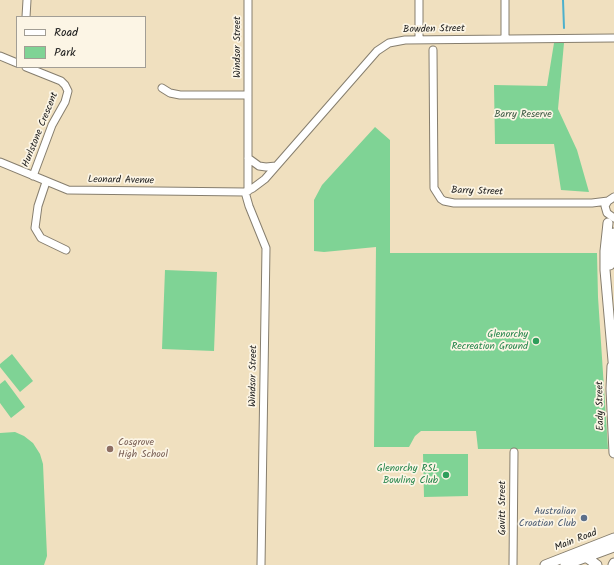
<!DOCTYPE html>
<style>
body{margin:0}
#map{position:relative;width:614px;height:565px;overflow:hidden;background:#f0e0bf;font-family:Kalam,sans-serif}
canvas{display:block}
.legend{position:absolute;left:16px;top:16px;width:130px;height:52px;box-sizing:border-box;background:#fcf5e5;border:1px solid #a29e95;margin:0;padding:5px 7px;list-style:none;font-size:12px;color:#1c1c1c}
.legend li{display:flex;align-items:center;gap:8px;height:20px}
.legend b{width:20px;border:1px solid #a29e95}
</style>
<div id="map">
<canvas width="614" height="565"></canvas>
<ul class="legend">
<li><b style="height:5px;background:#fff"></b>Road</li>
<li><b style="height:11px;background:#7fd395"></b>Park</li>
</ul>
</div>
<script>
const c = document.querySelector('canvas').getContext('2d');
c.lineJoin = 'round';
function paint(path, color) {
  c.fillStyle = color;
  c.fill(path, 'evenodd');
}
function poly(rows) {
  const path = new Path2D();
  for (const r of rows) {
    path.moveTo(r[0], r[1]);
    for (let i = 2; i < r.length; i += 2) path.lineTo(r[i], r[i + 1]);
  }
  return path;
}
function stroke(path, color, width, dash) {
  c.strokeStyle = color;
  c.lineWidth = width;
  c.lineCap = dash ? 'butt' : 'round';
  c.setLineDash(dash || []);
  c.stroke(path);
}
function label(font, color, halo, rows, align = 'center') {
  c.font = font + ' Kalam,sans-serif';
  c.lineWidth = 3.5;
  c.setLineDash([]);
  c.textBaseline = 'middle';
  c.strokeStyle = halo;
  c.fillStyle = color;
  for (const [text, x, y, turn = 0] of rows) {
    c.save();
    c.translate(x, y);
    c.rotate((+turn || 0) * Math.PI / 180);
    c.textAlign = isNaN(turn) ? turn : align;
    if (halo) c.strokeText(text, 0, 0);
    c.fillText(text, 0, 0);
    c.restore();
  }
}
paint(poly([
 [554,43,564,43,558,109,577,150,589,192,561,190,554,144,495,144,494,85,547,86],
 [375,127,390,140,390,253,597,253,598,297,608,449,478,449,476,431,421,431,415,436,409,447,374,447,376,247,324,252,314,251,314,200,322,185],
 [165,270,217,272,214,351,162,349],
 [12,354,33,381,20,392,0,367,0,364],
 [5,380,25,407,11,418,0,403,0,384],
 [15,432,24,436,33,443,40,454,43,464,47,556,44,565,0,565,0,433],
 [423,454,468,454,468,496,424,497]
]), '#7fd395');
stroke(poly([
 [563,0,564,28]
]), '#4db0cc', 2);
const minor = poly([
 [505,0,505,39],
 [26,17,27,0],
 [419,40,419,0],
 [433,50,434,188,441,199,444,201,454,203,592,203,608,201],
 [0,56,17,63],
 [26,67,61,81,65,85,68,91,65,102,52,125,33,176],
 [162,88,170,93,180,95,248,95],
 [248,158,259,166,266,167,276,166],
 [0,162,68,190,245,192,253,188,265,179,377,51,389,43,405,40,614,38],
 [46,182,38,206,35,228,41,238,66,250],
 [248,191,248,0],
 [245,192,249,206,266,248,261,565],
 [614,197,608,201,605,206,607,213,614,218],
 [513,565,514,452]
]);
const major = poly([
 [608,223,605,251,605,270,614,372],
 [610,265,614,233],
 [612,366,611,389,614,453],
 [586,557,597,565],
 [545,565,614,538],
 [565,565,614,547],
 [613,565,614,563]
]);
stroke(minor, '#867e6e', 9);
stroke(major, '#867e6e', 11);
stroke(minor, '#fff', 7);
stroke(major, '#fff', 9);
for (const [x, y, r, color] of [
 [536,341,4,"#2e9e5b"],
 [110,449,4,"#8d6e63"],
 [446,475,4,"#2e9e5b"],
 [584,518,4,"#5c6f8a"]
]) {
  const dot = new Path2D();
  dot.arc(x, y, r, 0, 2 * Math.PI);
  c.fillStyle = color;
  c.fill(dot);
  stroke(dot, '#fcf5e5', 1.5);
}
label('10px', '#1c1c1c', '#fcf5e5', [
 ["Bowden Street",434,30,-1],
 ["Windsor Street",238,47,-90],
 ["Hurlstone Crescent",41,130,-68],
 ["Leonard Avenue",121,181,1],
 ["Barry Street",477,192,2],
 ["Windsor Street",254,376,-89],
 ["Eady Street",601,406,-91],
 ["Gavitt Street",503,508,-90],
 ["Main Road",576,541,-21]
]);
label('10px', '#3f5c46', '#fcf5e5', [
 ["Barry Reserve",523,115]
]);
label('10px', '#27864d', '#fcf5e5', [
 ["Glenorchy",528,335],
 ["Recreation Ground",528,347],
 ["Glenorchy RSL",438,469],
 ["Bowling Club",438,481]
], 'right');
label('10px', '#785e54', '#fcf5e5', [
 ["Cosgrove",118,443],
 ["High School",118,455]
], 'left');
label('10px', '#4e5e75', '#fcf5e5', [
 ["Australian",576,512],
 ["Croatian Club",576,524]
], 'right');
</script>
